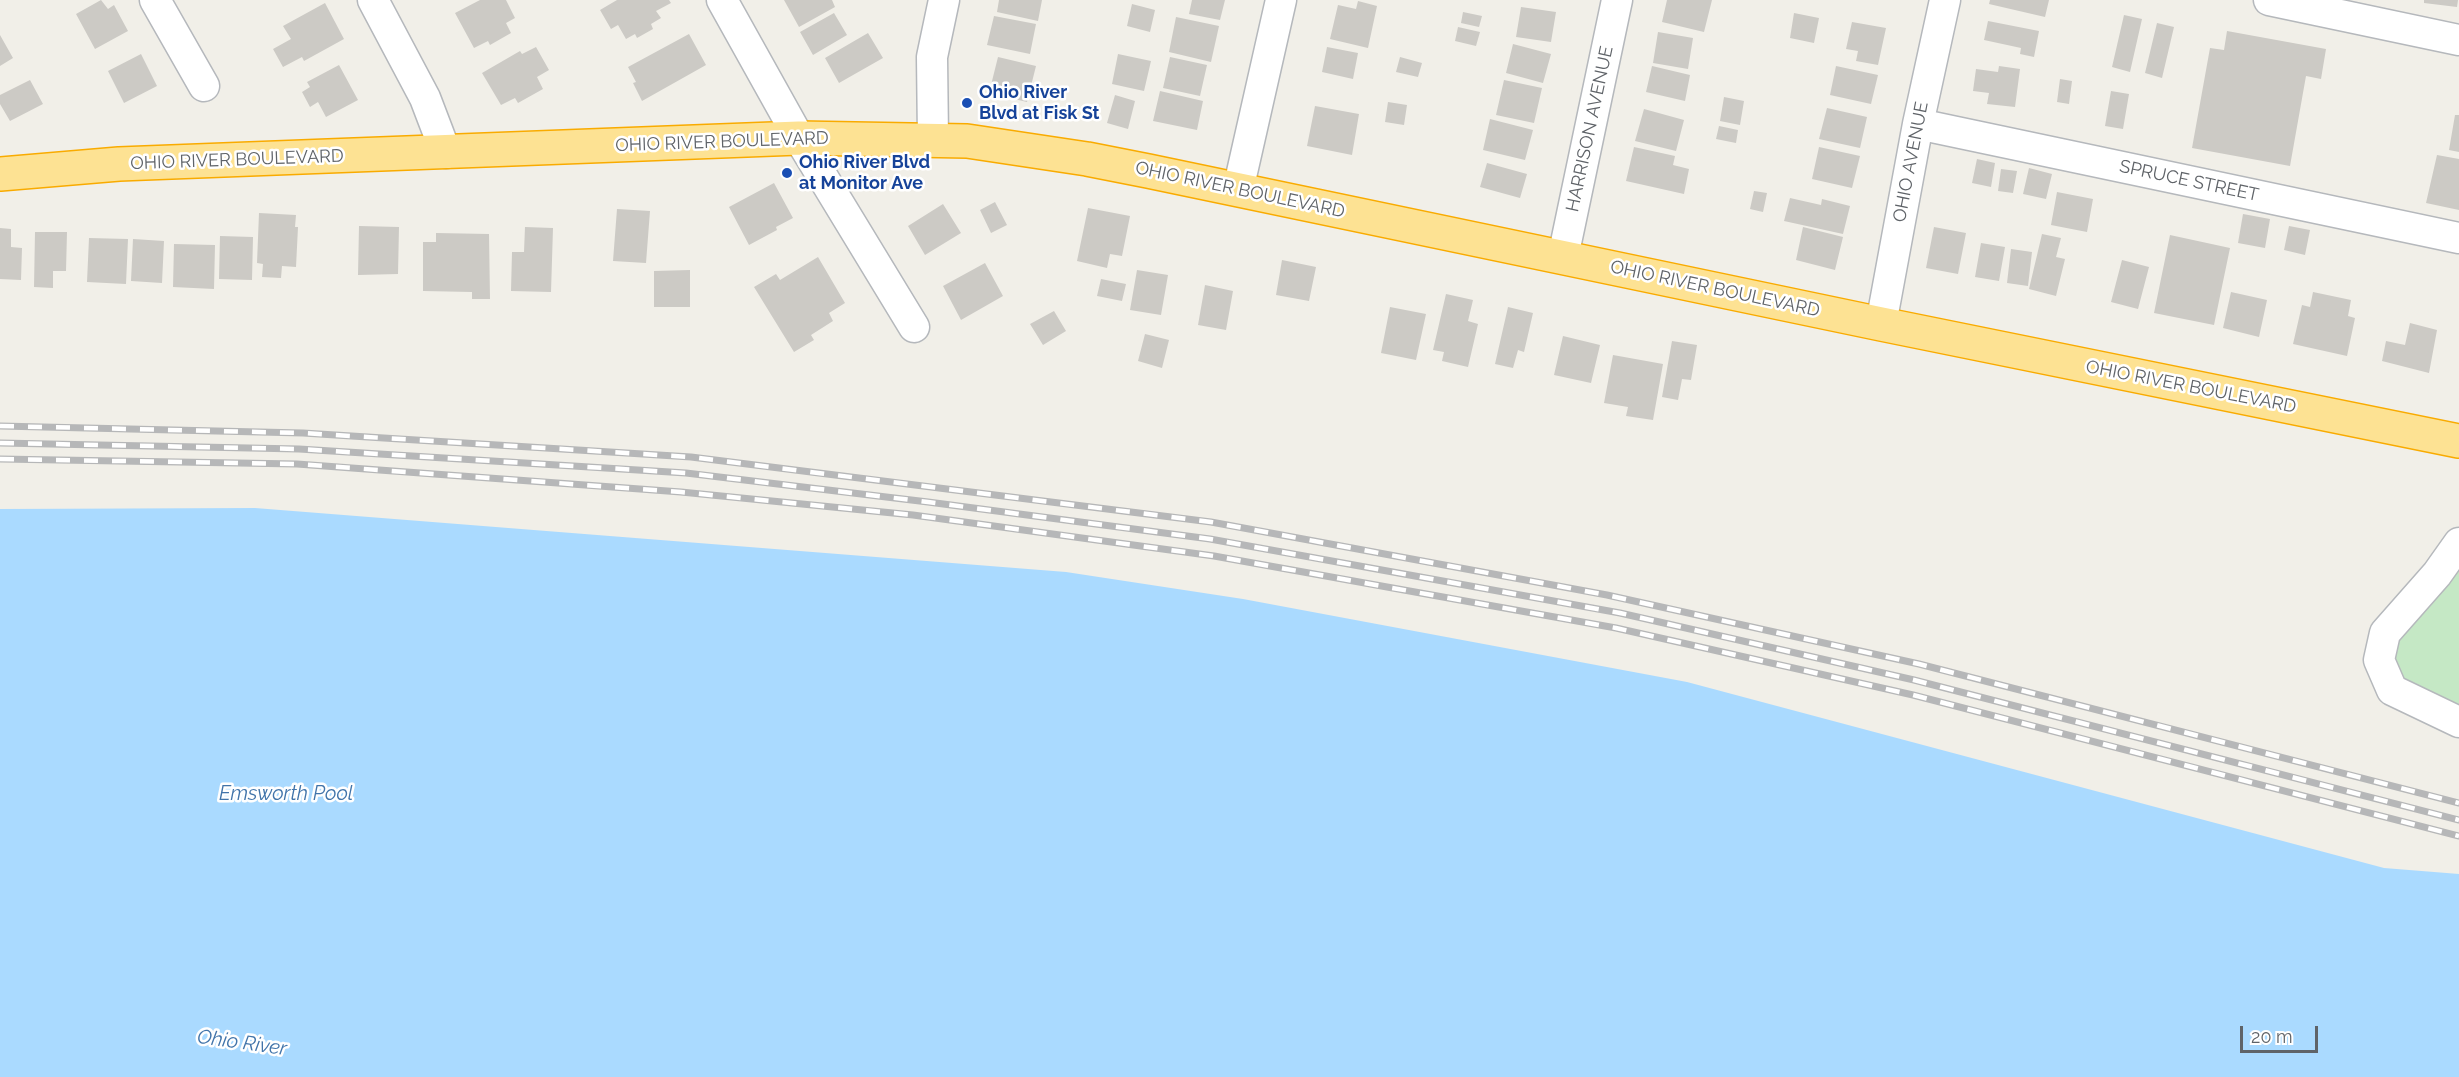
<!DOCTYPE html>
<style>
body{margin:0}
#map{position:relative;width:2459px;height:1077px;overflow:hidden;background:#f1efe8;font-family:Raleway,sans-serif}
canvas{display:block}
.scale{position:absolute;left:2240px;top:1026px;width:78px;height:27px;box-sizing:border-box;border:3px solid #5f6368;border-top:0;padding-left:8px;font-size:18px;line-height:21px;white-space:nowrap;color:#5f6368;-webkit-text-stroke:4px #fff;paint-order:stroke}
</style>
<div id="map">
<canvas width="2459" height="1077"></canvas>
<div class="scale">20 m</div>
</div>
<script>
const c = document.querySelector('canvas').getContext('2d');
c.lineJoin = 'round';
function paint(path, color) {
  c.fillStyle = color;
  c.fill(path, 'evenodd');
}
function poly(rows) {
  const path = new Path2D();
  for (const r of rows) {
    path.moveTo(r[0], r[1]);
    for (let i = 2; i < r.length; i += 2) path.lineTo(r[i], r[i + 1]);
  }
  return path;
}
function stroke(path, color, width, dash) {
  c.strokeStyle = color;
  c.lineWidth = width;
  c.lineCap = dash ? 'butt' : 'round';
  c.setLineDash(dash || []);
  c.stroke(path);
}
function label(font, color, halo, rows, align = 'center') {
  c.font = font + ' Raleway,sans-serif';
  c.lineWidth = 5;
  c.setLineDash([]);
  c.textBaseline = 'middle';
  c.strokeStyle = halo;
  c.fillStyle = color;
  for (const [text, x, y, turn = 0] of rows) {
    c.save();
    c.translate(x, y);
    c.rotate((+turn || 0) * Math.PI / 180);
    c.textAlign = isNaN(turn) ? turn : align;
    if (halo) c.strokeText(text, 0, 0);
    c.fillText(text, 0, 0);
    c.restore();
  }
}
paint(poly([
 [2459,543,2459,722,2392,690,2385,633]
]), '#c5e8c5');
paint(poly([
 [255,508,1066,572,1243,599,1687,682,2384,868,2459,874,2459,1077,0,1077,0,509]
]), '#aadaff');
paint(poly([
 [101,0,108,9,114,5,128,31,95,49,76,14],
 [480,0,506,0,515,18,506,23,511,33,490,45,488,41,474,48,455,13],
 [617,0,669,0,671,3,656,11,661,18,651,24,653,29,637,38,635,34,626,39,618,25,611,29,600,10],
 [784,0,832,0,835,7,799,27],
 [999,0,1042,0,1038,21,997,12],
 [1192,0,1225,0,1220,20,1189,14],
 [1667,0,1712,0,1704,32,1662,22],
 [1990,0,2049,0,2045,17,1989,4],
 [2424,0,2458,0,2457,7,2424,3],
 [1358,1,1377,6,1368,48,1330,39,1338,5,1356,9],
 [325,3,344,39,304,61,302,57,283,67,273,49,291,39,283,26],
 [1132,4,1155,10,1150,32,1127,26],
 [1521,7,1556,12,1551,42,1516,37],
 [1463,12,1482,16,1479,27,1461,23],
 [834,13,847,35,813,55,800,32],
 [1794,13,1819,18,1814,43,1790,38],
 [2124,15,2142,19,2130,72,2112,67],
 [994,16,1036,24,1030,54,987,45],
 [1176,17,1219,26,1211,62,1169,52],
 [1988,21,2039,31,2034,57,2020,54,2021,48,1984,40],
 [1852,22,1886,28,1878,65,1856,61,1858,51,1846,49],
 [2157,23,2174,27,2162,78,2145,73],
 [1458,27,1480,32,1476,46,1455,41],
 [2227,31,2326,49,2321,79,2306,76,2290,166,2192,148,2210,48,2224,50],
 [1658,32,1693,38,1688,69,1653,63],
 [868,33,883,58,839,83,825,58],
 [689,34,706,65,642,101,633,83,636,82,628,67],
 [0,35,13,58,0,66],
 [1513,44,1551,54,1543,83,1506,73],
 [536,47,549,70,537,77,543,89,518,103,515,98,501,105,482,73,520,51,522,54],
 [1327,47,1358,53,1353,79,1322,72],
 [141,54,157,86,124,103,108,71],
 [1118,54,1151,61,1144,91,1112,84],
 [998,57,1036,66,1027,102,989,93],
 [1170,57,1207,65,1200,96,1163,88],
 [1400,57,1422,63,1418,77,1396,72],
 [339,65,358,100,326,117,318,102,310,107,302,92,310,87,307,82],
 [1652,66,1690,75,1685,101,1646,92],
 [1836,66,1878,75,1871,104,1830,95],
 [1999,66,2020,69,2015,107,1987,104,1989,93,1973,91,1976,69,1998,72],
 [2060,79,2072,81,2069,104,2057,102],
 [30,80,43,104,10,121,0,104,0,95],
 [1504,80,1542,88,1534,123,1496,115],
 [1160,91,1203,101,1197,130,1153,121],
 [2111,91,2129,94,2123,129,2105,126],
 [1115,95,1135,101,1128,129,1107,123],
 [1724,97,1744,101,1740,125,1720,121],
 [1388,102,1407,105,1404,125,1385,122],
 [1315,106,1359,114,1352,155,1307,146],
 [1827,108,1867,117,1860,148,1819,139],
 [1644,109,1684,120,1676,151,1635,141],
 [2455,115,2459,115,2459,152,2449,150],
 [1490,119,1533,130,1525,160,1483,150],
 [1719,126,1738,130,1736,143,1716,139],
 [1634,147,1675,156,1673,165,1689,169,1684,194,1626,181],
 [1819,147,1860,156,1852,188,1812,179],
 [2437,155,2459,159,2459,210,2426,203],
 [1977,159,1995,163,1991,187,1972,183],
 [1487,163,1527,174,1520,198,1480,187],
 [2029,168,2052,174,2046,199,2023,194],
 [2001,169,2017,171,2013,193,1998,191],
 [774,183,793,218,776,227,777,230,749,245,729,207],
 [1754,191,1767,193,1763,212,1750,209],
 [2057,192,2093,199,2087,232,2051,225],
 [1790,198,1821,205,1822,199,1850,206,1843,234,1784,221],
 [995,202,1007,225,991,233,980,210],
 [943,204,961,233,925,255,908,226],
 [1088,208,1130,216,1122,256,1110,254,1107,268,1077,261],
 [617,209,650,211,646,263,613,261],
 [259,213,296,215,295,227,298,227,296,267,282,266,281,278,262,277,263,264,257,263],
 [2243,214,2270,219,2265,248,2238,243],
 [359,226,399,227,398,274,358,275],
 [2289,226,2310,230,2305,255,2284,250],
 [525,227,553,228,551,292,511,291,512,252,524,252],
 [1803,227,1843,237,1835,270,1796,260],
 [1934,227,1966,233,1958,274,1926,268],
 [0,228,11,229,11,247,22,248,21,280,0,279],
 [35,232,67,232,66,271,53,271,53,288,34,287],
 [436,233,489,234,490,299,472,299,472,292,423,291,423,242,436,242],
 [2042,234,2061,238,2056,257,2065,259,2056,296,2029,289],
 [2170,235,2230,248,2214,325,2154,313],
 [220,236,253,237,252,280,219,279],
 [89,238,128,239,126,284,87,282],
 [133,239,164,241,162,283,131,281],
 [1981,243,2005,247,1999,281,1975,277],
 [174,244,215,245,214,289,173,287],
 [2011,249,2032,252,2028,286,2007,283],
 [818,257,845,303,829,313,833,321,811,335,814,340,794,352,754,287,776,274,780,280],
 [1282,260,1316,267,1309,301,1276,295],
 [2122,260,2149,267,2138,309,2111,302],
 [985,263,1003,296,961,320,943,286],
 [690,270,690,307,654,307,654,271],
 [1137,270,1168,275,1161,315,1130,310],
 [1101,279,1126,284,1122,301,1097,296],
 [1205,285,1233,291,1226,330,1198,325],
 [2231,292,2267,300,2259,337,2223,328],
 [2313,292,2351,300,2348,316,2355,318,2347,356,2293,344,2302,305,2310,307],
 [1446,294,1473,300,1468,321,1478,324,1468,367,1442,361,1444,352,1433,350],
 [1390,307,1426,314,1416,360,1381,353],
 [1508,307,1533,313,1524,352,1518,350,1513,368,1495,364],
 [1054,311,1066,331,1043,345,1030,324],
 [2410,323,2437,330,2429,373,2382,361,2386,341,2405,345],
 [1145,334,1169,340,1162,368,1138,361],
 [1563,336,1600,345,1591,383,1554,375],
 [1672,341,1697,345,1691,380,1682,379,1678,400,1662,397],
 [1613,355,1663,364,1653,420,1626,416,1628,407,1604,403]
]), '#cccac5');
const minor = poly([
 [155,0,204,86],
 [373,0,425,98,446,153],
 [722,0,799,138,914,327],
 [2269,0,2459,40],
 [1918,124,2459,238],
 [933,139,932,57,944,0],
 [1238,190,1281,0],
 [1563,257,1617,0],
 [1881,324,1918,124,1945,0],
 [2459,543,2437,574,2385,633,2379,660,2392,690,2459,722]
]);
const highway = poly([
 [0,174,119,164,799,138,967,141,1087,159,1148,171,1881,324,2459,441]
]);
stroke(minor, '#b5b8bc', 33);
stroke(highway, '#f9ab00', 36);
stroke(minor, '#fff', 30);
stroke(highway, '#fde293', 33);
const rail = poly([
 [0,426,303,433,691,457,1211,522,1607,595,1919,664,2459,803],
 [0,443,299,449,686,473,928,502,1210,539,1620,613,1914,680,2459,820],
 [0,459,297,464,681,492,913,515,1214,556,1616,628,1913,695,2459,836]
]);
stroke(rail, '#b6b7b8', 7);
stroke(rail, '#fff', 4.5, [14]);
for (const [x, y, r, color] of [
 [967,103,6,"#1a4fb4"],
 [787,173,6,"#1a4fb4"]
]) {
  const dot = new Path2D();
  dot.arc(x, y, r, 0, 2 * Math.PI);
  c.fillStyle = color;
  c.fill(dot);
  stroke(dot, '#fff', 2);
}
label('bold 18px', '#164399', '#fff', [
 ["Ohio River",979,93],
 ["Blvd at Fisk St",979,114],
 ["Ohio River Blvd",799,163],
 ["at Monitor Ave",799,184]
], 'left');
label('18px', '#5f6368', '#fff', [
 ["HARRISON AVENUE",1590,129,-78],
 ["OHIO RIVER BOULEVARD",722,142,-2],
 ["OHIO RIVER BOULEVARD",237,160,-2],
 ["OHIO AVENUE",1911,162,-79],
 ["SPRUCE STREET",2189,181,12],
 ["OHIO RIVER BOULEVARD",1240,190,12],
 ["OHIO RIVER BOULEVARD",1715,289,12],
 ["OHIO RIVER BOULEVARD",2191,387,11]
]);
label('italic 20px', '#4174aa', '#fff', [
 ["Emsworth Pool",286,794],
 ["Ohio River",242,1043,8]
]);
</script>
